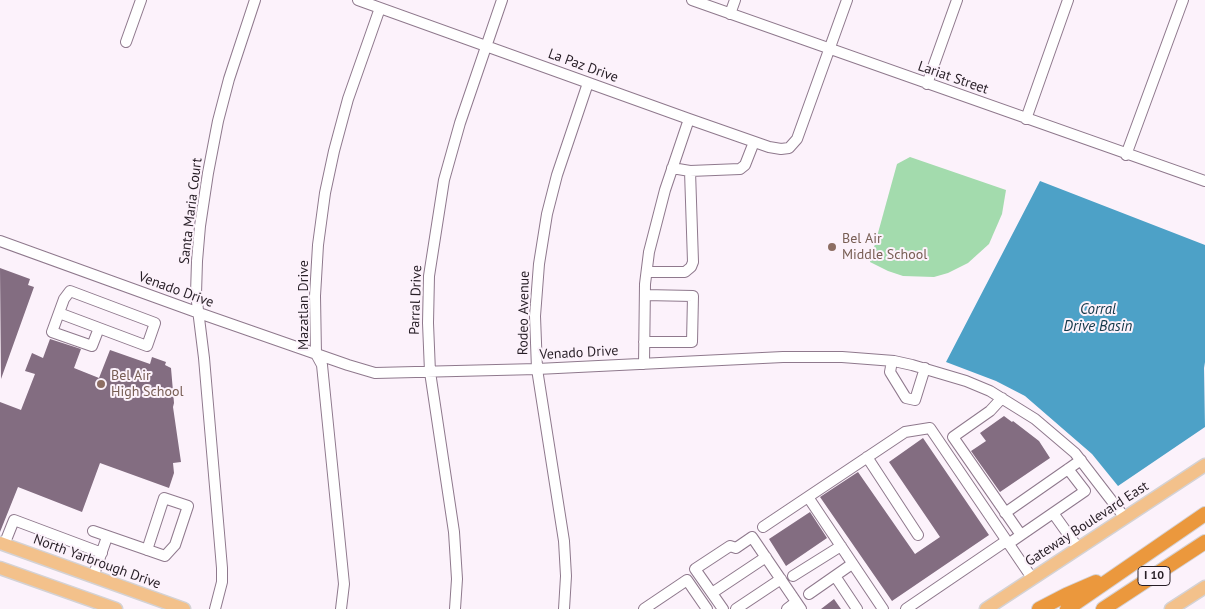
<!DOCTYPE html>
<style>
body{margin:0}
canvas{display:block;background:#fcf2fb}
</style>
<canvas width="1205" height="609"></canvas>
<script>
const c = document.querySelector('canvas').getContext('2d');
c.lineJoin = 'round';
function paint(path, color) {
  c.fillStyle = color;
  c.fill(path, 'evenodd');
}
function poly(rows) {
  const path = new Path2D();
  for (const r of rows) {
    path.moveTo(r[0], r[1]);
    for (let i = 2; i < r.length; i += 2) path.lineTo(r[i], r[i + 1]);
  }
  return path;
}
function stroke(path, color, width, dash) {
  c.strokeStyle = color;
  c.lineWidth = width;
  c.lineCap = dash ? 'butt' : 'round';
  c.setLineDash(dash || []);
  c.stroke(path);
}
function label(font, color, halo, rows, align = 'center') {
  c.font = font + ' "PT Sans",sans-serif';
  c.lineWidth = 4;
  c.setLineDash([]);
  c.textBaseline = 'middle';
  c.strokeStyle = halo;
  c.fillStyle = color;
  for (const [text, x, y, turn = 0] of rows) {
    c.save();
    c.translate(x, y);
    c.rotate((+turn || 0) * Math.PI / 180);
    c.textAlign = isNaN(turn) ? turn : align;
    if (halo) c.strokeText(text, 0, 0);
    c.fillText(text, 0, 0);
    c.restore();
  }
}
paint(poly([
 [910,157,1006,190,1002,214,989,244,968,263,948,273,934,277,903,276,888,271,870,262,897,164]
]), '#a3dbad');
paint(poly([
 [1040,181,1205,245,1205,362,1204,368,1205,427,1118,486,1092,454,1025,396,996,381,946,362]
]), '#4da1c7');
paint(poly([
 [0,268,30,279,28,285,34,287,1,379],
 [50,339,81,349,74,368,99,378,110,350,150,364,152,357,166,362,165,365,171,368,174,403,173,407,181,462,173,463,174,473,169,488,100,463,82,512,18,487,0,532,0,402,21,410,35,374,25,371,32,353,43,358],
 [1004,416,1012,422,1013,421,1039,441,1050,458,1000,492,971,451,986,441,980,433],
 [923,438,989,535,892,601,820,497,858,472,915,554,940,537,889,462],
 [810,512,827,538,786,566,769,539],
 [834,599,841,609,821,609]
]), '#836d81');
const minor = poly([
 [358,0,689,119,769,147,781,149,789,148,797,139,847,0],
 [692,0,1205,181],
 [730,14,735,0],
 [126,42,141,0],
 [927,84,957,0],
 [1026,119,1068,0],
 [1126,155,1183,0],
 [690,171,740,169,745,165,754,142],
 [0,241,199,313,348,365,375,373,537,369,783,357,842,357,894,361,912,365,966,381,990,391,1035,419,1075,453,1125,518],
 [647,272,685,272,691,267,693,262,690,171,672,168],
 [59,313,147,346,155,323,70,291,64,299,52,332,92,346,99,328],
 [644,342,692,342,693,296,645,295],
 [892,361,890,372,906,398,915,400,925,368],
 [644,364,645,284,649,252,665,190,689,119],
 [1002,398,990,411,953,437,1021,535],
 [867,457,918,535],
 [808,497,883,609],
 [1005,513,1081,460],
 [1053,513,1078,548],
 [763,527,905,432,930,428,1032,578],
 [93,531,165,556,175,545,188,506,164,498,147,550],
 [1008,544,1085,491,1068,469],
 [4,545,14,520,102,553],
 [793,576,841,546],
 [835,576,857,609],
 [93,577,107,537],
 [712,593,766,557],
 [809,594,852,564],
 [215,609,222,582,222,568,204,358,196,294,197,261,200,226,208,173,218,121,229,79,255,0],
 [341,609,344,584,322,365,316,354,315,296,318,245,325,193,334,151,348,99,380,8],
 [455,609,457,579,454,532,430,372,428,323,429,276,444,180,460,123,502,0],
 [564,609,566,576,564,541,537,369,535,316,539,264,547,214,557,175,588,83],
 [644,609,687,580,707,609],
 [723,609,695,569,730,546,736,548,752,537,801,609],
 [736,609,781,579],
 [787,609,796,602],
 [906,609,1006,541]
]);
const major = poly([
 [0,543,184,609],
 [0,568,116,609],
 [986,609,1205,465],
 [1171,609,1205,587]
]);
const highway = poly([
 [1039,609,1066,595,1096,582],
 [1067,609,1205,514],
 [1103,609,1205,542]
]);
stroke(minor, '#8f798d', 12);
stroke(major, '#d4d2d4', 15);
stroke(highway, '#d4d2d4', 16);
stroke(minor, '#fff', 10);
stroke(major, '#f3c18b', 12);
stroke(highway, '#eb983d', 14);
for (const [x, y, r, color] of [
 [832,247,5,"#8d6e63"],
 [101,384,5,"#8d6e63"]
]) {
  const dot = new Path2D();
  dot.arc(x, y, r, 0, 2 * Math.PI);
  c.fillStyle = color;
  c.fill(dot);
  stroke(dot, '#fcf2fb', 2);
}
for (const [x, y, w] of [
 [1154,576,32]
]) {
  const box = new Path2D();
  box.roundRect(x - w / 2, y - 9.5, w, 19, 4);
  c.fillStyle = '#fcf2fb';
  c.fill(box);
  stroke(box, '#271e26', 1);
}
label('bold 12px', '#271e26', null, [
 ["I 10",1154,576]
]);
label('14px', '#271e26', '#fcf2fb', [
 ["La Paz Drive",583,66,20],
 ["Lariat Street",953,78,19],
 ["Santa Maria Court",191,211,-83],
 ["Venado Drive",176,290,20],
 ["Parral Drive",416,300,-88],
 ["Mazatlan Drive",304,305,-90],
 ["Rodeo Avenue",524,313,-89],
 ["Venado Drive",579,353,-3],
 ["Gateway Boulevard East",1087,524,-33],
 ["North Yarbrough Drive",97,562,20]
]);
label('14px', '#785e54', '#fcf2fb', [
 ["Bel Air",842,239],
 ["Middle School",842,255],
 ["Bel Air",111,376],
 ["High School",111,392]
], 'left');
label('italic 15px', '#123748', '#fcf2fb', [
 ["Corral",1098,310],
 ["Drive Basin",1098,327]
]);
</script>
